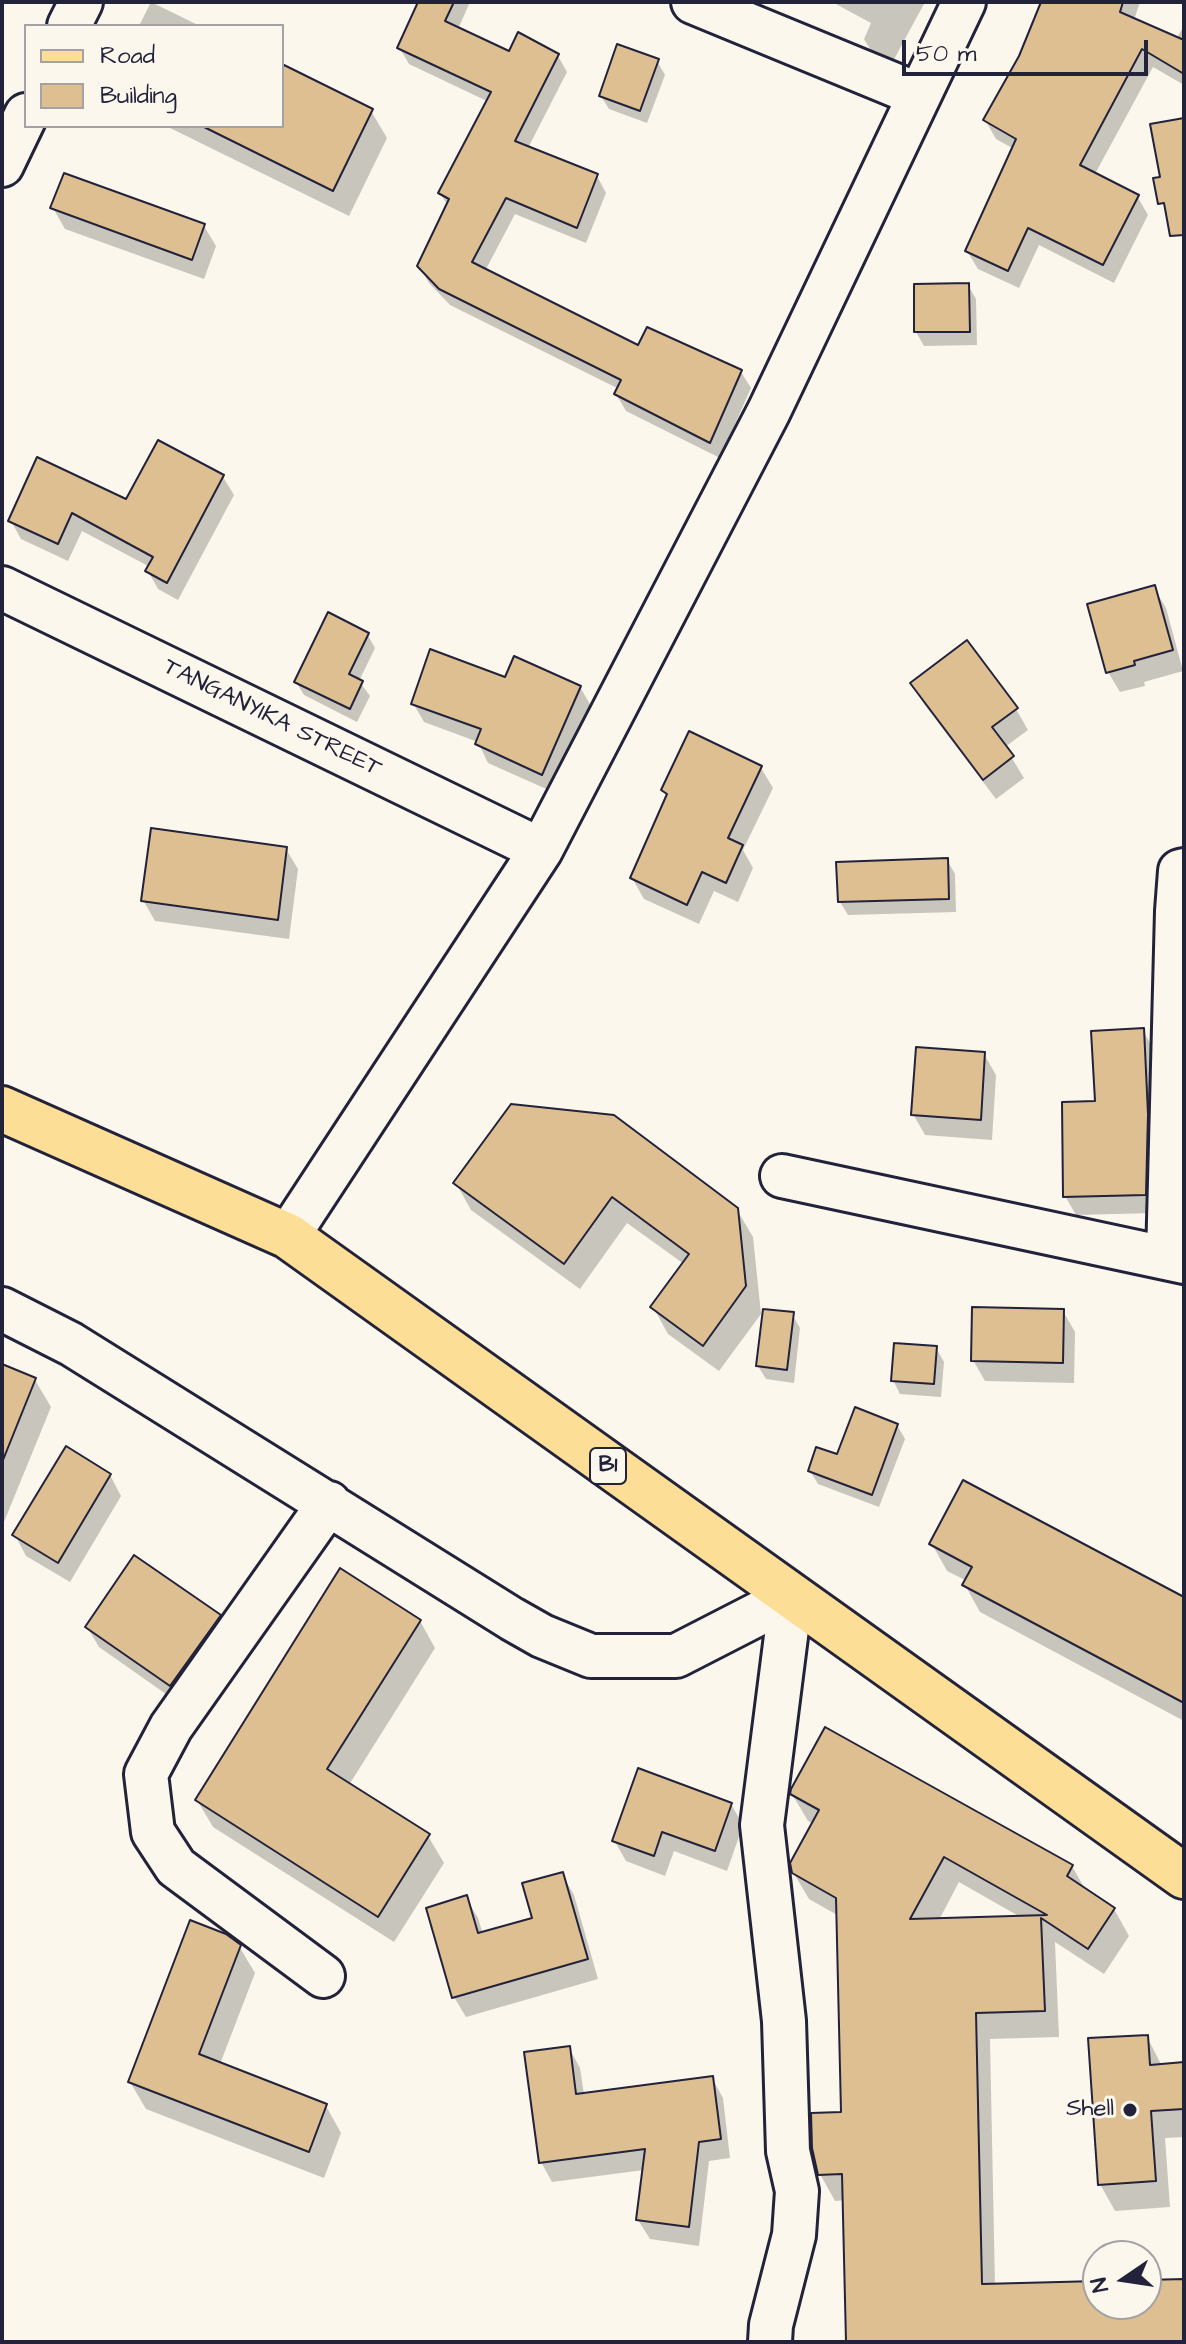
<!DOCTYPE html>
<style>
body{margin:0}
#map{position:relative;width:1186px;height:2344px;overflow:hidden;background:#fbf7ec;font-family:"Architects Daughter",sans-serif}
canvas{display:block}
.frame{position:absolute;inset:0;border:4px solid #22223b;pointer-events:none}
.legend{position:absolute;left:24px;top:24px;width:260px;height:104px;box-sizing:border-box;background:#fbf7ec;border:2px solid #a4a2a5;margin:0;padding:10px 14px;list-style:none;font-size:24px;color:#22223b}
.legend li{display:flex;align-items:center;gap:16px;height:40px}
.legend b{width:40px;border:2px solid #a4a2a5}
.north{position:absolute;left:1082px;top:2240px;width:80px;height:80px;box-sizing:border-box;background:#fbf7ec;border:2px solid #a4a2a5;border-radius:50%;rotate:257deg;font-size:22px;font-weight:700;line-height:32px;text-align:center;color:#22223b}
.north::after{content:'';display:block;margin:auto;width:28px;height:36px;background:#22223b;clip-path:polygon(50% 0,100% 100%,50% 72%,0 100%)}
.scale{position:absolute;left:902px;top:40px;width:246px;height:36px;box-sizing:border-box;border:4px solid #22223b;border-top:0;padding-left:10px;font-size:24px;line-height:28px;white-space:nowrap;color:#22223b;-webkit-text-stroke:6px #fbf7ec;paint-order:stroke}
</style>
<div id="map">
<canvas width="1186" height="2344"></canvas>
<div class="frame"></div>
<ul class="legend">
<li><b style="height:10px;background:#fdde96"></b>Road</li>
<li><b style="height:22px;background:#debf91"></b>Building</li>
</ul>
<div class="north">N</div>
<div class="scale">50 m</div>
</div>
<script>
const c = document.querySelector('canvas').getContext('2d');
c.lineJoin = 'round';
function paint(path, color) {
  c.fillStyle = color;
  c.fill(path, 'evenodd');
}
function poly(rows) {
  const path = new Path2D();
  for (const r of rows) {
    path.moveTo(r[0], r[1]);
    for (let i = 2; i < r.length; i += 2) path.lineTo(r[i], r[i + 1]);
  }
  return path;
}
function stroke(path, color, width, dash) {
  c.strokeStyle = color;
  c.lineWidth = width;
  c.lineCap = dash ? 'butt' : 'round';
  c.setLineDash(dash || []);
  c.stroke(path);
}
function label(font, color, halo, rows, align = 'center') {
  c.font = font + ' "Architects Daughter",sans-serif';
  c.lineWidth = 6;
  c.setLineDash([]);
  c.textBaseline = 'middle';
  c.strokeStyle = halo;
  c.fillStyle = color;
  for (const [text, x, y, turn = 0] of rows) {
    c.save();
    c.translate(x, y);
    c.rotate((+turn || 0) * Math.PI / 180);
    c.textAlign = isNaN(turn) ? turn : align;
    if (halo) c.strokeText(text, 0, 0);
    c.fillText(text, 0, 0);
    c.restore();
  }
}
paint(poly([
 [151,2,200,26,139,26],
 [418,2,470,2,458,29,510,54,558,56,567,72,528,148,597,176,606,193,586,243,515,214,485,271,639,347,741,372,751,388,720,458,626,411,616,394,619,389,450,305,429,283,419,266,448,206,440,193,489,102,409,64,399,47,419,5],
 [832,2,925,2,891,65,875,57,864,39,871,23],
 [1044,2,1140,2,1134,20,1176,39,1184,26,1184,85,1153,67,1095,174,1137,196,1148,215,1114,283,1039,245,1019,288,978,269,967,251,1014,149,996,139,985,120,1021,56],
 [657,61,665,75,647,123,609,109,601,96],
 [282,67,371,111,387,138,349,216,166,126,282,126],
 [53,208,204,226,216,246,204,279,65,229],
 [968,285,976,299,977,345,924,346,916,332],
 [223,477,234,495,178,600,158,589,148,571,150,567,82,531,68,561,21,539,11,521,127,501],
 [1154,588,1166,608,1183,671,1144,682,1145,686,1120,692,1108,672],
 [367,634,375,648,359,681,370,696,357,722,304,695,296,682],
 [506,679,580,687,591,706,553,792,488,763,478,742,424,722,413,703],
 [913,683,1016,709,1028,730,1005,747,1024,778,996,799,924,704],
 [761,768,773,788,743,850,753,868,738,902,714,891,699,924,644,899,632,878,668,798,663,790],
 [286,849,298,869,289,939,155,921,143,900],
 [947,860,955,874,956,912,848,915,840,902],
 [1143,1030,1153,1049,1155,1213,1076,1215,1065,1196,1097,1103],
 [984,1054,996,1075,992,1140,925,1135,913,1114],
 [613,1117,737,1210,753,1237,761,1314,719,1371,668,1334,653,1307,684,1264,627,1223,580,1289,471,1210,456,1183],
 [1063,1311,1075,1332,1074,1383,985,1381,973,1360],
 [792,1314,800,1328,794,1383,766,1379,758,1366],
 [936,1348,944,1362,941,1397,900,1394,893,1380],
 [2,1366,35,1380,51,1407,4,1522],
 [897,1425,905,1439,879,1507,818,1484,810,1471],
 [110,1475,121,1496,70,1582,26,1556,15,1535],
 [932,1544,1184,1600,1184,1721,980,1612,965,1585,967,1581,947,1571],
 [219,1616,231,1637,183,1706,99,1647,87,1627],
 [420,1621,435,1648,349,1785,428,1836,444,1863,394,1942,213,1827,197,1800],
 [792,1794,1072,1866,1086,1891,1114,1909,1129,1936,1104,1974,1055,1942,1059,2037,990,2039,995,2286,1098,2283,1098,2304,1146,2304,1146,2282,1184,2281,1184,2342,848,2342,845,2200,835,2201,820,2174,843,2114,839,1916,809,1899,793,1872,814,1824,808,1821],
 [959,1882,1022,1918,939,1920],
 [731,1804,743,1825,727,1871,674,1851,665,1876,626,1861,614,1840],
 [562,1874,574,1895,598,1979,466,2017,454,1997,466,1898,478,1918,483,1934,534,1919],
 [239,1946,255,1973,220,2064,326,2106,341,2133,324,2178,146,2109,130,2082],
 [1147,2037,1162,2066,1184,2064,1184,2137,1165,2138,1170,2207,1115,2211,1100,2184],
 [569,2048,580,2068,584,2095,712,2078,723,2098,730,2158,709,2161,699,2246,650,2239,638,2220,644,2170,552,2182,541,2162]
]), '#0003');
const building = poly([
 [418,2,454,2,445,21,509,51,518,32,559,54,515,141,598,174,577,228,506,198,472,262,638,345,647,327,742,370,710,443,614,394,621,380,439,289,417,266,449,199,438,193,491,92,397,48,418,2],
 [1041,2,1123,2,1120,12,1184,40,1184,74,1142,49,1080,165,1139,195,1103,265,1028,228,1008,271,965,251,1016,139,983,120,1019,56,1041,2],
 [617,44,659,59,640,111,599,96,617,44],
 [282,64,373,109,333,191,202,126,282,126,282,64],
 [1184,118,1184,235,1170,236,1164,203,1158,204,1153,178,1160,177,1150,124,1184,118],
 [64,173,205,224,192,260,50,208,64,173],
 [969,283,970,332,914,332,914,284,969,283],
 [158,440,224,475,167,583,145,571,153,557,72,513,58,544,8,521,37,457,126,499,158,440],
 [1155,585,1173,650,1134,661,1135,665,1106,673,1087,604,1155,585],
 [328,612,369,633,349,674,363,681,350,709,294,682,328,612],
 [967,640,1018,708,992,727,1014,756,983,780,910,683,967,640],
 [430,649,505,677,514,656,581,686,542,775,475,744,481,729,411,704,430,649],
 [689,731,762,766,728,838,743,845,726,883,702,872,687,905,630,878,667,794,661,790,689,731],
 [151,828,287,847,278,920,141,901,151,828],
 [948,858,949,899,838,902,836,862,948,858],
 [1144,1028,1148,1114,1146,1195,1063,1197,1062,1102,1095,1101,1091,1031,1144,1028],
 [916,1047,985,1052,981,1120,911,1115,916,1047],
 [511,1104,614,1115,738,1208,746,1286,703,1346,650,1307,689,1254,612,1197,564,1264,453,1183,511,1104],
 [972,1307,1064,1309,1063,1363,971,1361,972,1307],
 [763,1309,794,1312,787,1370,756,1366,763,1309],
 [894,1343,937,1346,934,1384,891,1381,894,1343],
 [2,1364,36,1378,3,1460,2,1460,2,1364],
 [855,1407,898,1424,872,1495,808,1471,816,1447,837,1454,855,1407],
 [66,1446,111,1474,58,1563,12,1535,66,1446],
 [963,1480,1184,1597,1184,1703,962,1585,972,1567,929,1544,963,1480],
 [134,1555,221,1615,170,1686,85,1627,134,1555],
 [340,1568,421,1620,327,1769,430,1834,378,1917,195,1800,340,1568],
 [825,1727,1073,1865,1067,1876,1115,1908,1088,1949,1041,1918,1045,2011,976,2013,982,2284,1098,2281,1098,2304,1146,2304,1146,2280,1184,2279,1184,2342,846,2342,842,2174,818,2175,812,2148,811,2113,841,2112,836,1898,792,1873,790,1863,819,1810,790,1794,791,1789,825,1727],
 [944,1857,1047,1915,910,1919,944,1857],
 [638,1768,732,1803,715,1851,662,1832,654,1856,612,1841,638,1768],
 [563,1872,588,1959,452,1998,426,1908,467,1895,478,1933,532,1918,522,1883,563,1872],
 [190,1920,226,1934,241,1945,199,2054,327,2104,309,2152,128,2082,190,1920],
 [1148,2035,1150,2065,1184,2062,1184,2109,1151,2111,1156,2181,1098,2185,1088,2038,1148,2035],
 [570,2046,576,2094,713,2076,721,2139,699,2142,689,2227,636,2220,645,2149,539,2163,524,2052,570,2046]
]);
paint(building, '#debf91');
stroke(building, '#22223b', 2);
const minor = poly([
 [693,2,919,95],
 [69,26,81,2],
 [2,165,26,115],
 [2,588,541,850],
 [782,1176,1184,1262],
 [288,1236,541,850,769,411,964,2],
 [1168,1258,1177,911,1180,871,1184,870],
 [2,1309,71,1344,512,1619,542,1636,591,1656,676,1656,791,1597],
 [323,1976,176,1867,153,1832,146,1774,171,1727,329,1503],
 [770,2342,771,2325,794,2235,797,2191,788,2151,784,2021,762,1825,791,1597]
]);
const major = poly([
 [2,1109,288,1236,1184,1876]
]);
stroke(minor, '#22223b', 48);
stroke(major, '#22223b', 50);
stroke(minor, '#fbf7ec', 42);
stroke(major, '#fdde96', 44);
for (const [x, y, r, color] of [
 [1130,2110,8,"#22223b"]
]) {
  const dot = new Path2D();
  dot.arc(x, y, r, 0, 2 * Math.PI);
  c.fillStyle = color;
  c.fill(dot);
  stroke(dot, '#fbf7ec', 3);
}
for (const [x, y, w] of [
 [608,1466,36]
]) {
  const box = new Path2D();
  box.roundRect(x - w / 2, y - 18, w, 36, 6);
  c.fillStyle = '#fbf7ec';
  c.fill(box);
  stroke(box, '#22223b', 2);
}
label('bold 22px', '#22223b', null, [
 ["B1",608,1466]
]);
label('24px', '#22223b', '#fbf7ec', [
 ["TANGANYIKA STREET",272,719,26]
]);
label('24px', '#22223b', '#fbf7ec', [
 ["Shell",1114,2110]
], 'right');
</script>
